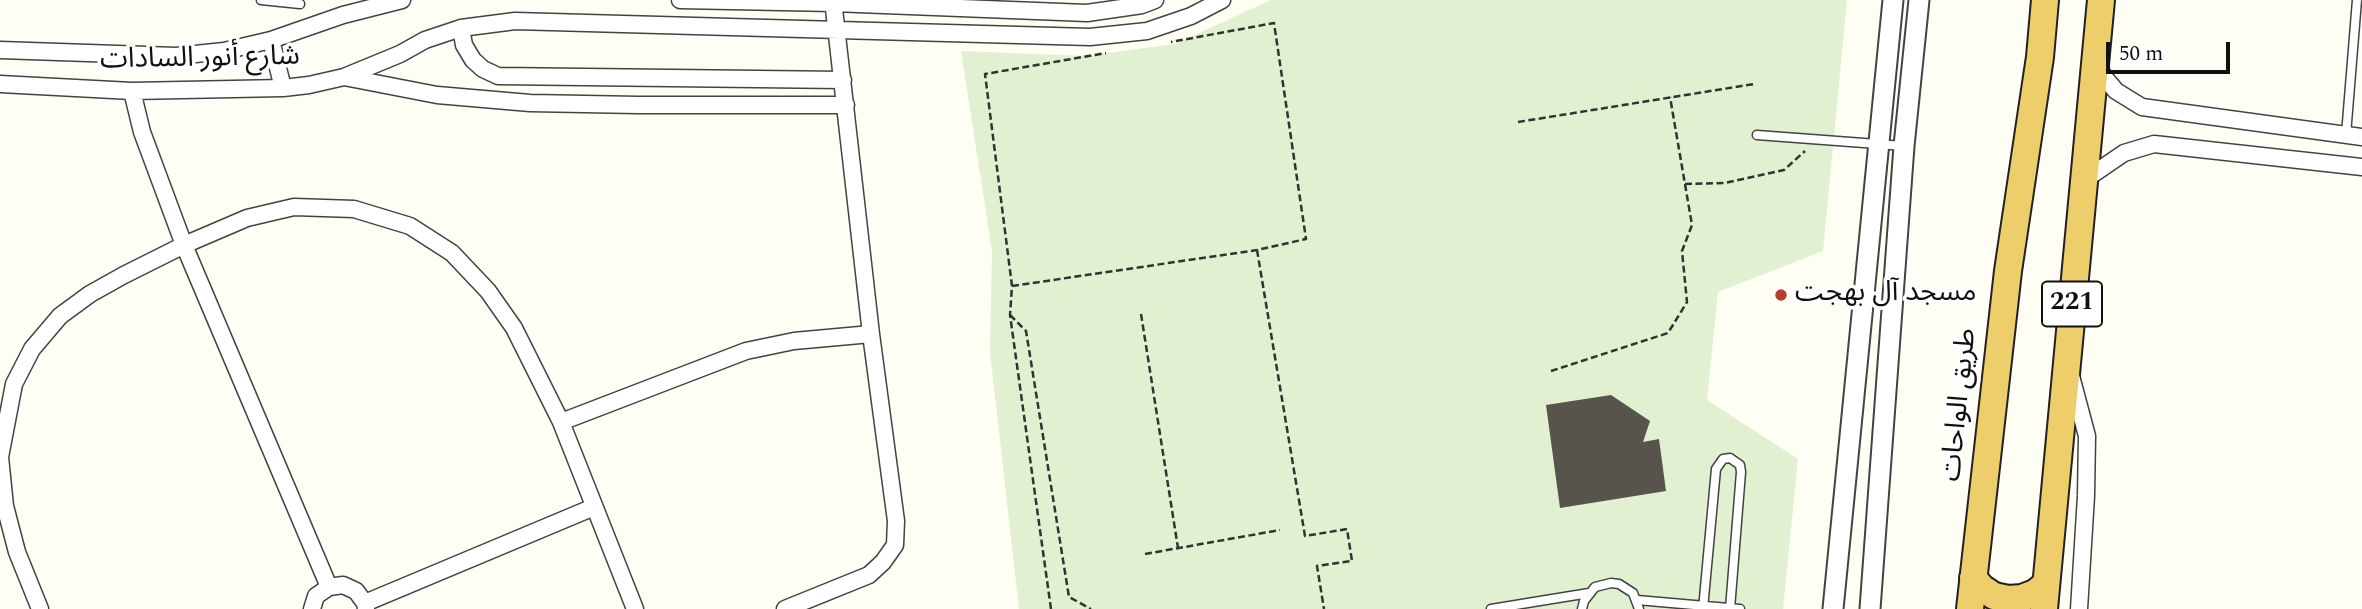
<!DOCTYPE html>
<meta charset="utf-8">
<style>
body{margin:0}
#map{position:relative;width:2362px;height:609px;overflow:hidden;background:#fefef4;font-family:Spectral,serif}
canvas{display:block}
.scale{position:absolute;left:2106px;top:42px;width:124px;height:32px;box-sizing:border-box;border:4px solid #101010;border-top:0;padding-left:9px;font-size:21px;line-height:24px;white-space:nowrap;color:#101010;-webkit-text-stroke:5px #fff;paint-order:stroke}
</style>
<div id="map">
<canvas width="2362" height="609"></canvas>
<div class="scale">50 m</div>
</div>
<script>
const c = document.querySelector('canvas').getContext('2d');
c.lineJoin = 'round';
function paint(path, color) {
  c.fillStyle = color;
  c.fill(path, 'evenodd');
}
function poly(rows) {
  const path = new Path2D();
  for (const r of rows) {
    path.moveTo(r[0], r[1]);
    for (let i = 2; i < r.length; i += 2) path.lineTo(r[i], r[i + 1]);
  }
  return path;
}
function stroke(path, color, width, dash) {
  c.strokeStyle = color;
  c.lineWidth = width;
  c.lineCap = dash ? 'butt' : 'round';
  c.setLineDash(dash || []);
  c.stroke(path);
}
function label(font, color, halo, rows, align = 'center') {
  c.font = font + ' Spectral,"Noto Sans Arabic",serif';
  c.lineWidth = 7;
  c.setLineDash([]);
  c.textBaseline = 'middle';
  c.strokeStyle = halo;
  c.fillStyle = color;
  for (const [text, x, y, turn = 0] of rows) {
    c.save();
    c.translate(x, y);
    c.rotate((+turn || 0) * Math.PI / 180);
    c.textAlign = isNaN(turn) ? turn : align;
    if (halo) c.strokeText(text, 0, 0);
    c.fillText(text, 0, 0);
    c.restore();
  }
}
paint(poly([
 [1271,0,1847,0,1823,251,1718,292,1707,400,1798,459,1783,609,1019,609,990,352,992,251,961,51,1085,56,1175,44]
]), '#e0f0d0');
paint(poly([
 [1611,395,1650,421,1643,442,1659,439,1666,491,1560,508,1546,405]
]), '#58534d');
const service = poly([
 [261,0,300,4],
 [1757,135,1904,146],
 [2346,135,2357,0],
 [1637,600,1740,609],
 [1491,609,1589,593],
 [1582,609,1584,601,1595,587,1611,583,1619,584,1633,593,1639,609],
 [1703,609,1716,469,1723,459,1730,458,1740,465,1741,472,1730,609]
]);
const minor = poly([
 [680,0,833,3,1087,13,1142,5,1155,0],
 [461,28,464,45,473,60,483,69,498,76,843,80],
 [271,40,283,88],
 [0,50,176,56,224,51,271,40,343,15,402,0],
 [2097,63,2104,77,2116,91,2142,107,2362,137],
 [344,77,437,95,530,103,638,105,846,105],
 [0,84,132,91,283,88,309,85,344,77,400,54,425,40,461,28,515,21,1090,37,1147,31,1191,16,1222,0],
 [132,91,142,132,184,245,329,587],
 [2083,181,2124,153,2154,144,2362,167],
 [2071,376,2087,436,2086,496,2079,609],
 [561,422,746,351,794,341,871,334],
 [365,603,594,507],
 [40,609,17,552,5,506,0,457,14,384,32,349,60,316,90,294,124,275,184,245,247,218,294,207,354,209,410,226,452,253,488,291,514,328,561,422,635,609],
 [312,609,316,596,329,587,343,585,356,591,365,603,366,609],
 [785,609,869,575,883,562,895,545,896,521,871,334,833,0]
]);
const tertiary = poly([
 [1833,609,1893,0],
 [1870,609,1904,146,1919,0]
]);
const trunk = poly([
 [1973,578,1982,588,1994,596,2008,599,2022,598,2035,593,2046,584],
 [1970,609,2008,271,2040,57,2045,0],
 [2044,609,2101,0]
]);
stroke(service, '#434343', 11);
stroke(minor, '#434343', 19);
stroke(tertiary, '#434343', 23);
stroke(trunk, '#212121', 30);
stroke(poly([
 [1518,122,1754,84],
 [1685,184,1725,183,1784,170,1805,151],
 [1257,250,1305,536,1347,529,1352,561,1317,566,1324,609],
 [1012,286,1257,250,1306,239,1274,23,1171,42],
 [1141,314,1178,548],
 [1010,315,1026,331,1069,597,1091,609],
 [1551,371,1668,333,1687,302,1682,251,1692,225,1670,97],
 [1145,554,1280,530],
 [1051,609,1010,315,1012,286,985,74,1106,53]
]), '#323232', 2.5, [7, 3.5]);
stroke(service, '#fff', 8);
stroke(minor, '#fff', 16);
stroke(tertiary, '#fff', 19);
stroke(trunk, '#eecd6b', 26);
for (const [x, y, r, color] of [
 [1781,295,7,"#b93d2f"]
]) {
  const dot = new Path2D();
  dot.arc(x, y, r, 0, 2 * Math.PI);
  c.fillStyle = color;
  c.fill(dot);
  stroke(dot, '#fff', 2.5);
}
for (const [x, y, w] of [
 [2072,304,60]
]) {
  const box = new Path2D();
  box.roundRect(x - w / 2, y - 22.5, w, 45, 5);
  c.fillStyle = '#fff';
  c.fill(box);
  stroke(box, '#101010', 2);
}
label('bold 26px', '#101010', null, [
 ["221",2072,304]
]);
label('28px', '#101010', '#fff', [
 ["شارع أنور السادات",200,60,-1],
 ["طريق الواحات",1961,405,-84]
]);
label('28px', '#101010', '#fff', [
 ["مسجد آل بهجت",1795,295]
], 'left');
</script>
